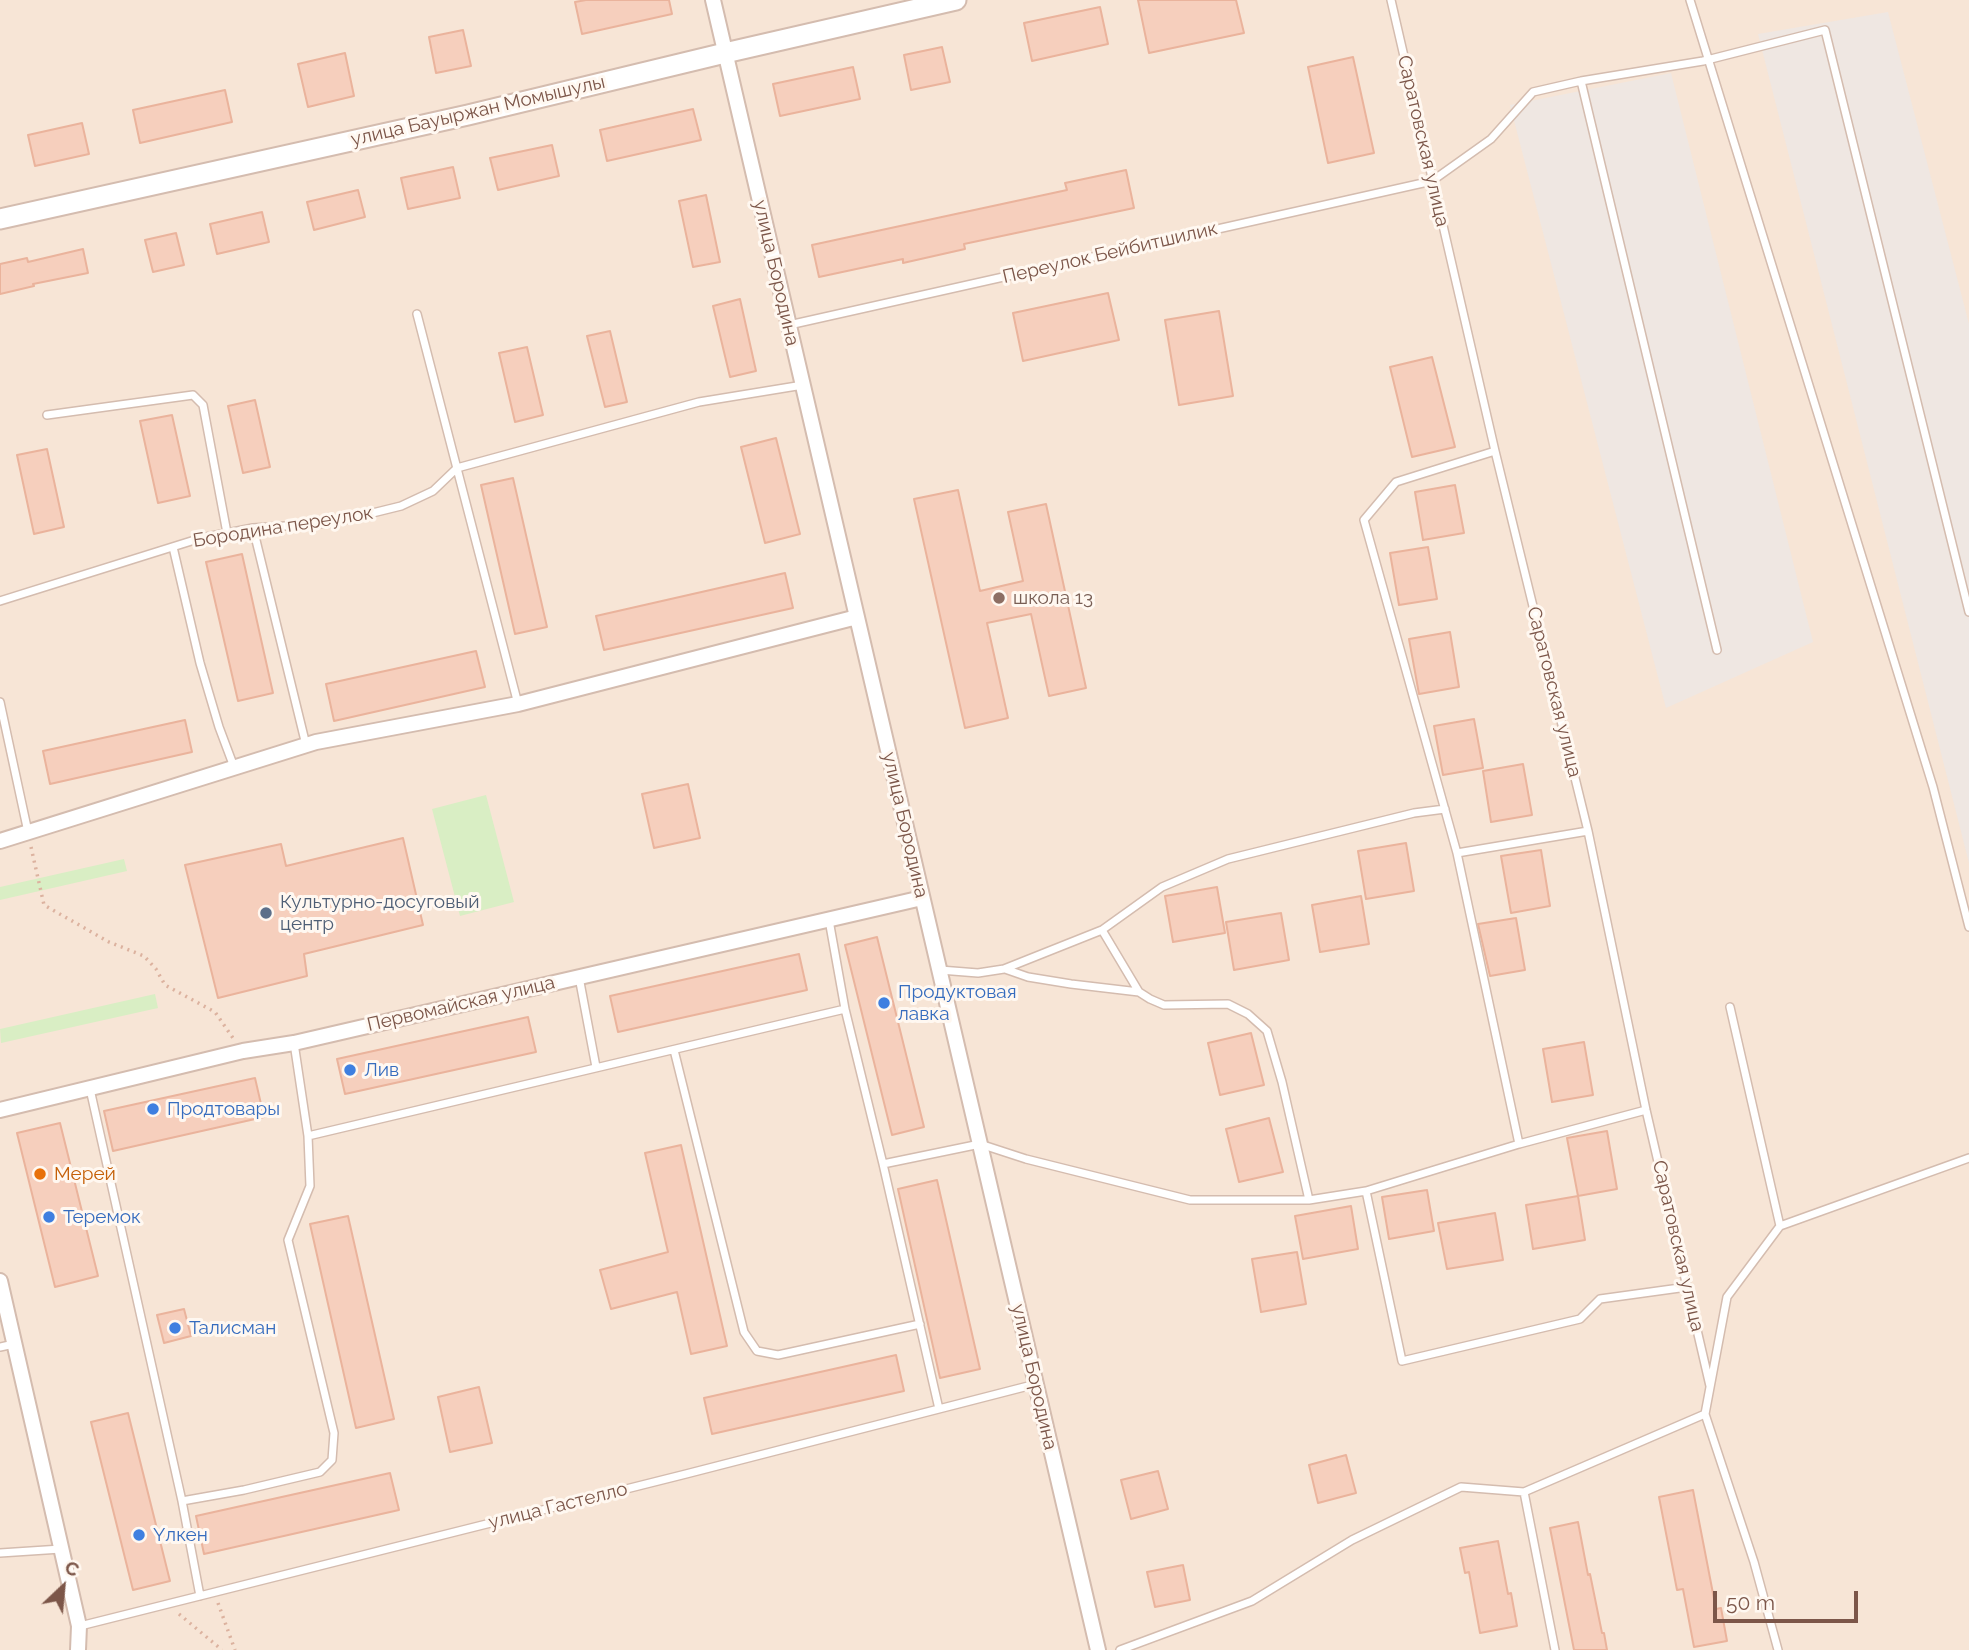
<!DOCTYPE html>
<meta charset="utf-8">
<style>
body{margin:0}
#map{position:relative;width:1969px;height:1650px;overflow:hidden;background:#fef4e8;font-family:Raleway,sans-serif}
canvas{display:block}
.north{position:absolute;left:28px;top:1552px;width:70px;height:70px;-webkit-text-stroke:5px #fff8f1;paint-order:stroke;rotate:26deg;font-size:19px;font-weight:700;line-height:28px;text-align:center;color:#7c5649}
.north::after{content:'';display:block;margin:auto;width:24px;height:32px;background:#7c5649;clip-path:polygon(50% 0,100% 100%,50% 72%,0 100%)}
.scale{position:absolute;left:1713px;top:1591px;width:145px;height:32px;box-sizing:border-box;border:4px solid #7c5649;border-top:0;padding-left:9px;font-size:21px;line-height:24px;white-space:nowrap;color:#7c5649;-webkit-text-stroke:5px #fff8f1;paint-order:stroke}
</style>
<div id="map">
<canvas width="1969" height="1650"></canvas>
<div class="north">С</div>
<div class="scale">50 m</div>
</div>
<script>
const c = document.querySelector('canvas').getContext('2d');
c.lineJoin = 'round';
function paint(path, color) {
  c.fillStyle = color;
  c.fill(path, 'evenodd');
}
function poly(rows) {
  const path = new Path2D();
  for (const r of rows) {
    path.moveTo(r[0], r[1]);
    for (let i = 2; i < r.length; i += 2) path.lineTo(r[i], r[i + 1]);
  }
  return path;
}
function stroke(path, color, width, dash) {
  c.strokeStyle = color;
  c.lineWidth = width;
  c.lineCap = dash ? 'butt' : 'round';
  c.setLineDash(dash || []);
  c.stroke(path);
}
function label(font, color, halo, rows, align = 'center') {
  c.font = font + ' Raleway,sans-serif';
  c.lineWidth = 6;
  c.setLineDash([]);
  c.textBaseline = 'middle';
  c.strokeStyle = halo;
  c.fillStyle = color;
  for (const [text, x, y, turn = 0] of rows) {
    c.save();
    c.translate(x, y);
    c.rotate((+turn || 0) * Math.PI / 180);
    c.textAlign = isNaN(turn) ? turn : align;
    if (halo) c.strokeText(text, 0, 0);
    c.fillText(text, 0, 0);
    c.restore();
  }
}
paint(poly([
 [0,0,1969,0,1969,1650,0,1650]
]), '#f7e5d6');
paint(poly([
 [1888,12,1969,324,1969,863,1758,34],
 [1671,73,1813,642,1666,708,1510,105]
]), '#efe7e2');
paint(poly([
 [486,795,514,902,460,916,432,809],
 [124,859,127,871,0,900,0,887],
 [155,994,158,1008,1,1043,0,1029]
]), '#d9eec4');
const building = poly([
 [586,0,669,0,672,14,582,34,575,2,586,0],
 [1138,0,1236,0,1244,33,1149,53,1138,0],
 [1100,7,1108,44,1032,61,1024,23,1100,7],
 [463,30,471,66,436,73,429,37,463,30],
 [942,47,950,82,911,90,904,55,942,47],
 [345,53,354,96,308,107,298,64,345,53],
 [1353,57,1374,153,1328,163,1308,67,1353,57],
 [853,67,860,99,780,116,773,84,853,67],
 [225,90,232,122,140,143,133,110,225,90],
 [693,109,701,140,607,161,600,130,693,109],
 [82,123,89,154,35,166,28,135,82,123],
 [552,145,559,176,498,190,490,158,552,145],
 [453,167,460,198,408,209,401,178,453,167],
 [1126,170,1134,208,964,244,965,249,903,263,903,259,819,277,812,245,1067,190,1065,183,1126,170],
 [358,190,365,217,314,230,307,202,358,190],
 [706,195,720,262,693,267,679,201,706,195],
 [262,212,269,242,217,254,210,224,262,212],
 [176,233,184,265,153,272,145,240,176,233],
 [83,249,88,273,33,284,34,286,0,294,0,264,27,258,28,262,83,249],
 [1108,293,1119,340,1023,361,1013,313,1108,293],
 [740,299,756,371,730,377,713,306,740,299],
 [1219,311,1233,396,1179,405,1165,320,1219,311],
 [610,331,627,402,605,407,587,336,610,331],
 [527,347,543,415,515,422,499,353,527,347],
 [1432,357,1455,447,1412,457,1390,367,1432,357],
 [255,400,270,467,243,473,228,406,255,400],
 [172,415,190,496,158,503,140,421,172,415],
 [776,438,800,534,765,543,741,447,776,438],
 [47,449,64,527,34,534,17,455,47,449],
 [513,478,547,627,515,634,481,485,513,478],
 [1455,485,1464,533,1423,540,1415,492,1455,485],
 [958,490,980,591,1023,581,1008,512,1046,504,1086,688,1049,696,1031,614,987,623,1008,718,965,728,914,499,958,490],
 [1428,547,1437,599,1399,605,1390,553,1428,547],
 [242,554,273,693,238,701,206,562,242,554],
 [785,573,793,608,604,650,596,616,785,573],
 [1450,632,1459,687,1419,694,1409,639,1450,632],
 [476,651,485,687,334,721,326,684,476,651],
 [1474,719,1483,768,1443,775,1434,726,1474,719],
 [185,720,192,752,50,784,43,751,185,720],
 [1523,764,1532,815,1491,822,1483,771,1523,764],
 [688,784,700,838,654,848,642,794,688,784],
 [403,838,423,925,304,954,307,976,218,998,185,865,281,844,286,866,403,838],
 [1406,843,1414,891,1366,899,1358,851,1406,843],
 [1541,850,1550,906,1511,913,1501,856,1541,850],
 [1217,887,1225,933,1173,942,1165,896,1217,887],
 [1361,896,1369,944,1320,952,1312,905,1361,896],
 [1281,913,1289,960,1234,970,1226,922,1281,913],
 [1516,918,1525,970,1490,976,1478,924,1516,918],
 [877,937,924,1127,892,1135,845,945,877,937],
 [799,954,807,990,618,1032,610,996,799,954],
 [528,1017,536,1052,345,1094,337,1059,528,1017],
 [1251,1033,1264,1085,1220,1095,1208,1043,1251,1033],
 [1584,1042,1593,1095,1552,1102,1543,1049,1584,1042],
 [255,1078,264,1117,113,1151,104,1111,255,1078],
 [1269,1118,1283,1172,1239,1182,1226,1129,1269,1118],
 [60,1123,98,1276,55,1287,17,1133,60,1123],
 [1607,1131,1617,1189,1578,1196,1567,1138,1607,1131],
 [681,1145,727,1346,691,1354,677,1292,611,1309,600,1270,668,1252,645,1153,681,1145],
 [937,1180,980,1369,940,1378,898,1189,937,1180],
 [1427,1190,1434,1231,1389,1239,1382,1197,1427,1190],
 [1578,1196,1585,1240,1533,1249,1526,1205,1578,1196],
 [1351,1206,1358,1249,1303,1259,1295,1216,1351,1206],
 [1495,1213,1503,1260,1447,1269,1438,1223,1495,1213],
 [348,1216,394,1419,356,1428,310,1224,348,1216],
 [1297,1252,1306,1304,1261,1312,1252,1259,1297,1252],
 [184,1309,191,1336,164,1343,157,1315,184,1309],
 [896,1355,904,1391,712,1434,704,1398,896,1355],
 [479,1387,492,1443,450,1452,438,1397,479,1387],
 [128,1413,170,1581,133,1590,91,1422,128,1413],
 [1346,1455,1356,1493,1318,1503,1309,1465,1346,1455],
 [1158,1471,1168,1509,1131,1519,1121,1480,1158,1471],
 [390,1473,399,1510,204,1554,196,1516,390,1473],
 [1693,1490,1716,1609,1721,1608,1727,1641,1694,1647,1683,1589,1677,1590,1659,1497,1693,1490],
 [1578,1522,1588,1575,1590,1574,1602,1633,1604,1633,1607,1650,1574,1650,1550,1528,1578,1522],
 [1498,1541,1508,1594,1511,1593,1517,1626,1480,1633,1469,1572,1465,1573,1460,1548,1498,1541],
 [1183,1565,1190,1600,1155,1607,1147,1572,1183,1565]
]);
paint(building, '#f6cfbd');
stroke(building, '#eab39c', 2);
const service = poly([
 [1391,0,1495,451,1588,831,1646,1110,1710,1386],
 [1690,0,1933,787,1969,927],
 [1581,81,1717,650],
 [417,314,518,704],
 [789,325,1432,181,1491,139,1533,92,1581,81,1703,61,1825,30,1969,612],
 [47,415,193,395,203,405,227,533],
 [1495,451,1396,482,1364,520,1457,853,1519,1144],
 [253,528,306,745],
 [173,547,200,663,219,727,234,767],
 [0,601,201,538,253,528,332,523,401,506,433,491,457,468,699,402,803,385],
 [0,702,28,832],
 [1457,853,1588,831],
 [829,920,845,1009,883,1164,939,1409],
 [1102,930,1139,992,1150,999,1164,1005,1228,1004,1248,1014,1267,1031,1282,1082,1309,1200],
 [1005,969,1028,977,1071,984,1139,992],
 [940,970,978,973,1004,969,1102,930,1162,887,1228,859,1414,813,1445,809],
 [579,977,596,1067],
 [1730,1007,1780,1226,1727,1297,1705,1414,1754,1562,1778,1650],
 [294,1043,308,1136],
 [674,1050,744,1332,757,1351,778,1355,920,1324],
 [90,1089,182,1501,200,1596],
 [1646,1110,1519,1144,1366,1191,1402,1361,1580,1319,1600,1299,1687,1287],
 [883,1164,980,1144,1026,1159,1190,1200,1309,1200,1366,1191],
 [1780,1226,1969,1158],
 [0,1347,14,1344],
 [182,1501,244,1490,320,1472,332,1460,334,1433,288,1240,310,1186,308,1136,845,1009],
 [0,1553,61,1549],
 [80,1626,686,1474,1036,1384],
 [1120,1650,1252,1601,1352,1540,1461,1487,1524,1492],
 [1555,1650,1524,1492,1705,1414]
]);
const minor = poly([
 [713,0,1098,1650],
 [0,841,316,742,518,704,857,617],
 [0,1110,243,1051,294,1043,922,898],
 [0,1281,79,1626,78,1650]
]);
const tertiary = poly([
 [0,219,468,115,725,53,956,0]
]);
stroke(service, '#d4bcaf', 10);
stroke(minor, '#d4bcaf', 18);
stroke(tertiary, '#d4bcaf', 23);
stroke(poly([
 [31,847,44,905,109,942,144,956,156,969,165,985,215,1012,233,1038],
 [218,1603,235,1650],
 [179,1614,222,1650]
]), '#dcb29f', 3.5, [2, 5]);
stroke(service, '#fff', 7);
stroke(minor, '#fff', 14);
stroke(tertiary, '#fff', 19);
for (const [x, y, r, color] of [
 [999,598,7,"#8d6e63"],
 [266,913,7,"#5c6f8a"],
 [884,1003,7,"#3f7fe0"],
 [350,1070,7,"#3f7fe0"],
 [153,1109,7,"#3f7fe0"],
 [40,1174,7,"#e8710a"],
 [49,1217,7,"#3f7fe0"],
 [175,1328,7,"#3f7fe0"],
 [139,1535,7,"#3f7fe0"]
]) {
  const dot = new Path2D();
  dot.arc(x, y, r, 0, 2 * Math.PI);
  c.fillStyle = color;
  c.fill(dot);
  stroke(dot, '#fff8f1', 2.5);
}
label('19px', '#7c5649', '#fff8f1', [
 ["улица Бауыржан Момышулы",478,111,-13],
 ["Саратовская улица",1423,141,77],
 ["Переулок Бейбитшилик",1110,253,-13],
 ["улица Бородина",776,273,77],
 ["Бородина переулок",283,527,-9],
 ["Саратовская улица",1554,692,76],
 ["улица Бородина",905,825,77],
 ["Первомайская улица",461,1004,-13],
 ["Саратовская улица",1678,1246,77],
 ["улица Бородина",1034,1377,77],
 ["улица Гастелло",558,1506,-14]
]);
label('19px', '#785e54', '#fff8f1', [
 ["школа 13",1013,598]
], 'left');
label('19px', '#4e5e75', '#fff8f1', [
 ["Культурно-досуговый",280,902],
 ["центр",280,924]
], 'left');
label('19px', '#366cbe', '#fff8f1', [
 ["Продуктовая",898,992],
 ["лавка",898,1014],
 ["Лив",364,1070],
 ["Продтовары",167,1109],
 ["Теремок",63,1217],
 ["Талисман",189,1328],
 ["Yлкен",153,1535]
], 'left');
label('19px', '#c56008', '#fff8f1', [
 ["Мерей",54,1174]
], 'left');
</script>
